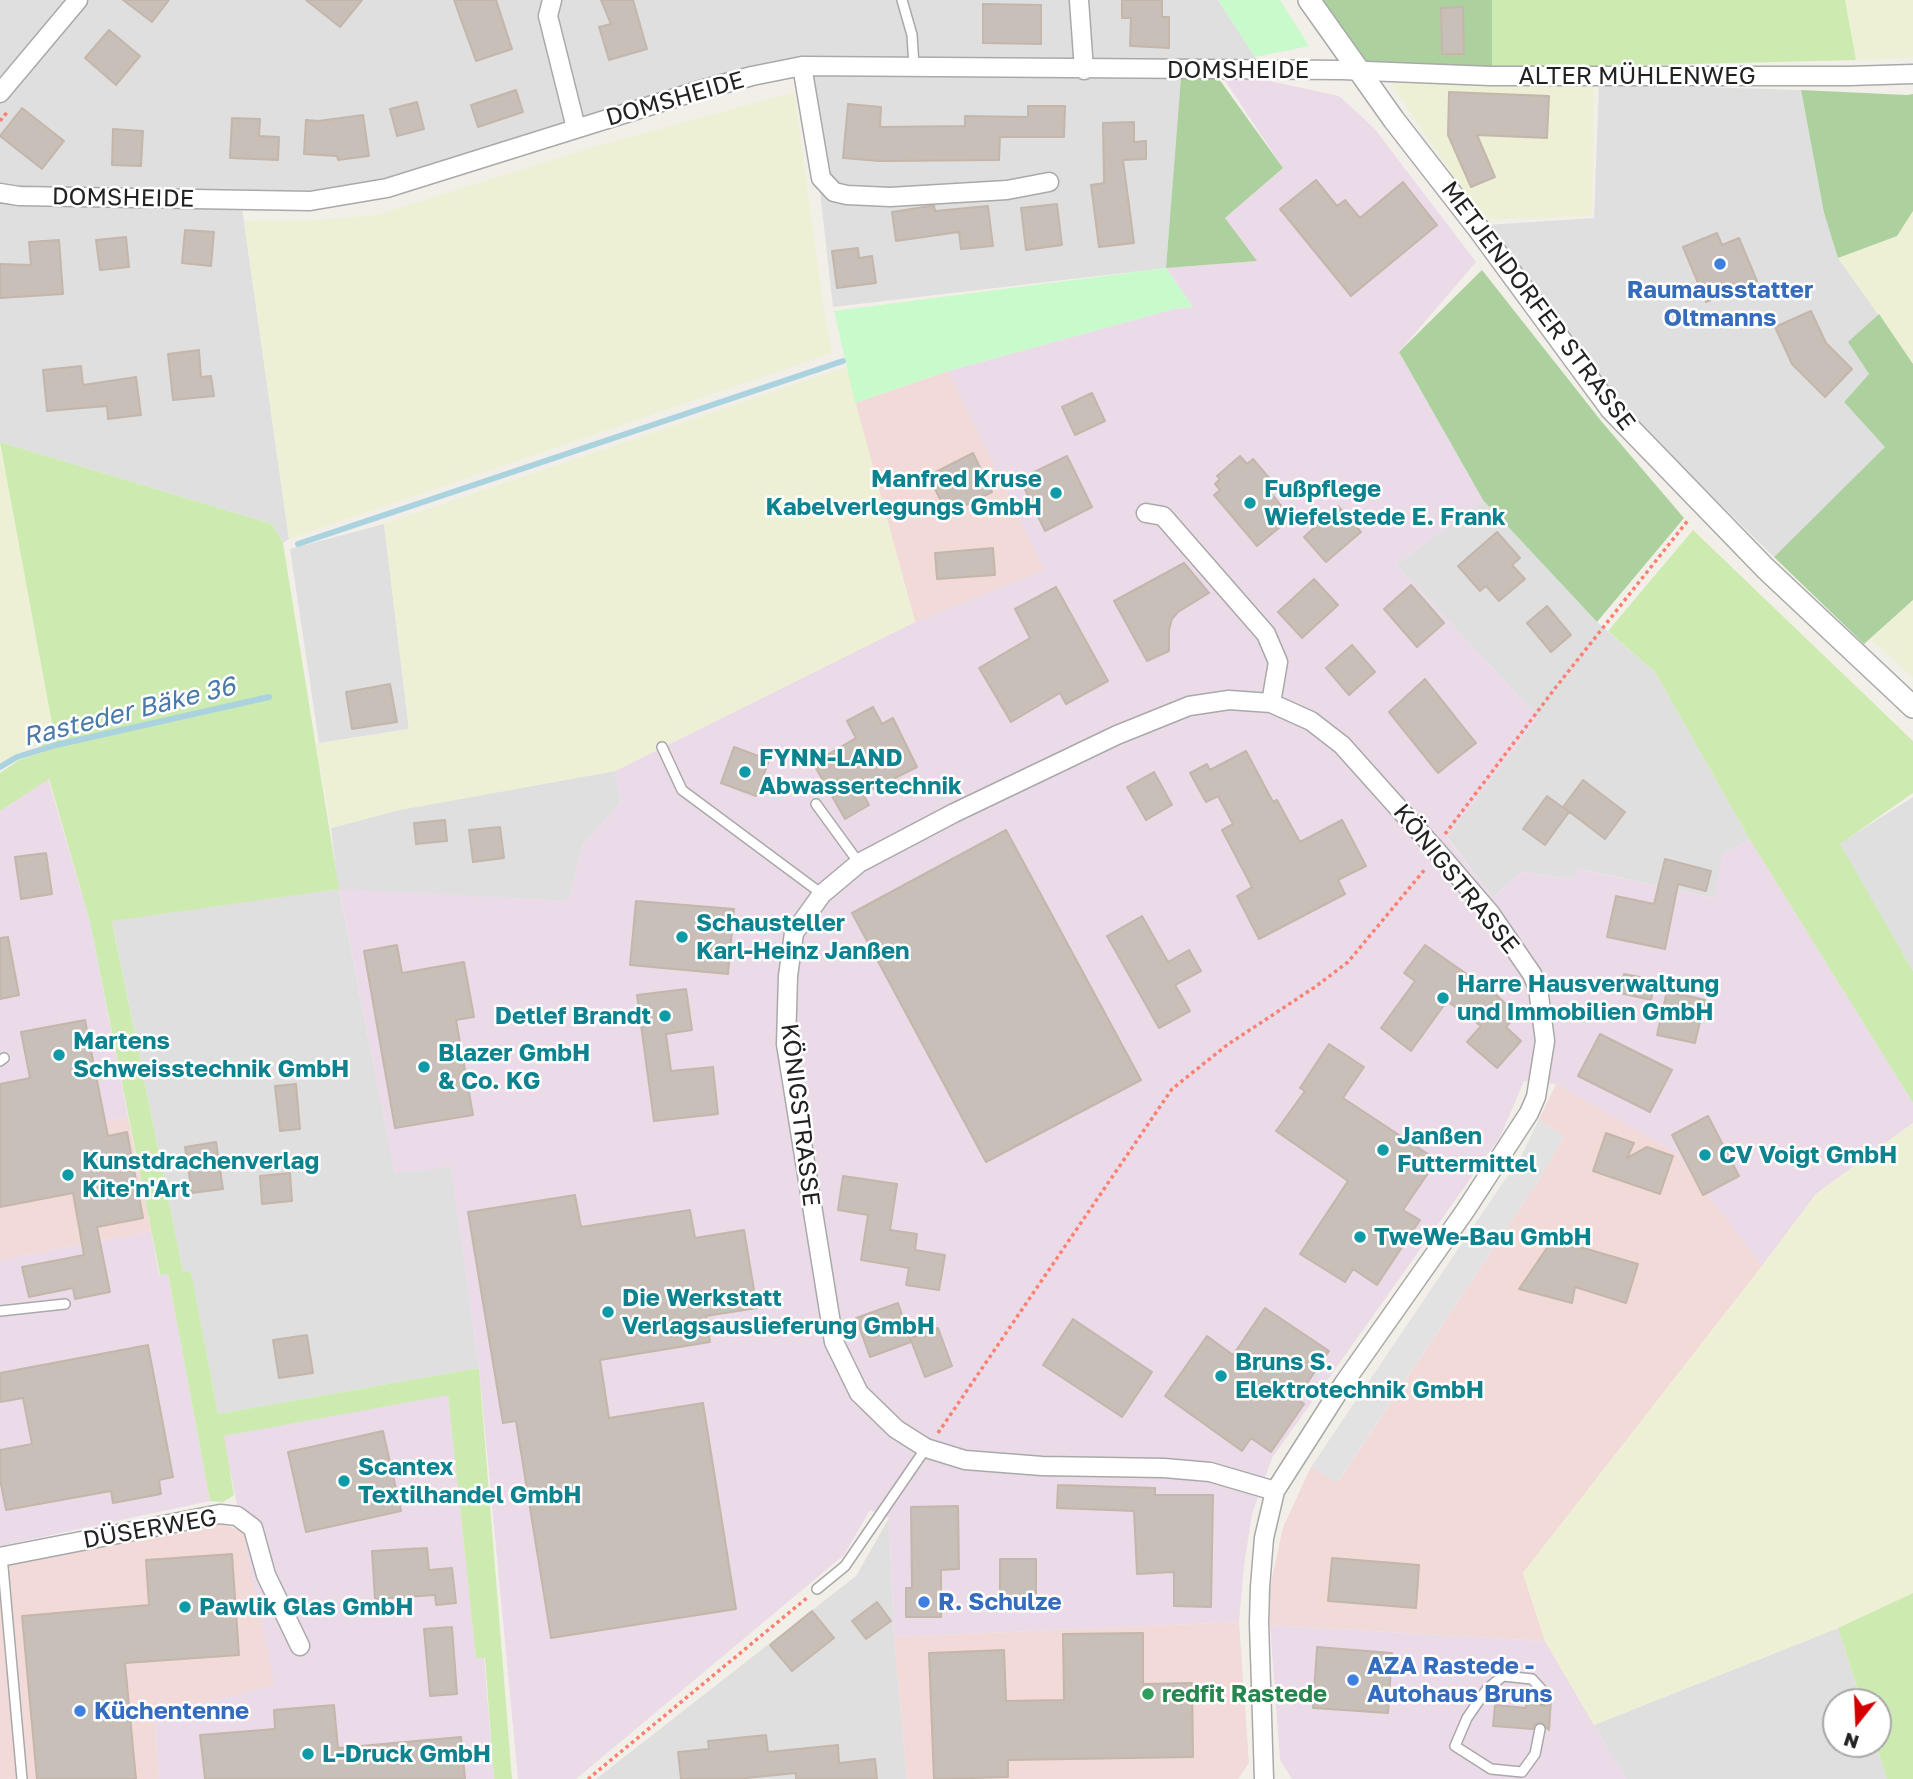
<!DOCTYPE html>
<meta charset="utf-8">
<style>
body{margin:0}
#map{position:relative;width:1913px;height:1779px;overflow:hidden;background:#f2efe9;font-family:"Golos Text",sans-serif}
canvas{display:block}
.north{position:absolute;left:1822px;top:1688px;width:70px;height:70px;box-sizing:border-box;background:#fff;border:2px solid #a7a7a7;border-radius:50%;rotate:198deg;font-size:19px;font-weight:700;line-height:28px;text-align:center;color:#222}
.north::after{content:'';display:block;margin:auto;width:24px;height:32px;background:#d40000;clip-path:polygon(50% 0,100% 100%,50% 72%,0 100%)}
</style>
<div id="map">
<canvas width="1913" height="1779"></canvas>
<div class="north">N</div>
</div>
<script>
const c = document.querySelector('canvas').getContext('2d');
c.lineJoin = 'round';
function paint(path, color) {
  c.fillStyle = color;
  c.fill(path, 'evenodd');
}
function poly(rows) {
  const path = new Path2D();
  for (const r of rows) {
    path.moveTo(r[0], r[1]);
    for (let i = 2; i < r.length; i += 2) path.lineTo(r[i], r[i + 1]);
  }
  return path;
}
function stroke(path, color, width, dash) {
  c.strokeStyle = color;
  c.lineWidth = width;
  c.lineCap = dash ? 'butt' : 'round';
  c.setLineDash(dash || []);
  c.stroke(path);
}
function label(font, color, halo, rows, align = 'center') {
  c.font = font + ' "Golos Text",sans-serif';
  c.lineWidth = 5;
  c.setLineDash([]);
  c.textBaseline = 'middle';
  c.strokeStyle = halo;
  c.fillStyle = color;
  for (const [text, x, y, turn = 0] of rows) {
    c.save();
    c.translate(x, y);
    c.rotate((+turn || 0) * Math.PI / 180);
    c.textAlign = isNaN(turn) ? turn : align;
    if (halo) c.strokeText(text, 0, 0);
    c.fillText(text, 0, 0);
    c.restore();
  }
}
paint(poly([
 [0,0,1218,0,1255,57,1265,80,1181,78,1166,268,833,307,805,58,383,180,308,195,240,194,289,539,283,543,272,524,0,442],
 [1599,84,1801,90,1824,213,1838,258,1879,314,1849,342,1869,374,1844,402,1886,447,1774,557,1620,406,1486,225,1594,218],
 [1483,500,1597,622,1655,672,1750,840,1723,854,1715,898,1579,869,1573,879,1521,872,1493,898,1447,837,1538,717,1396,565],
 [384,524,409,729,319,743,290,549],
 [615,771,621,803,583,845,568,901,339,890,395,1172,451,1166,479,1368,218,1414,191,1272,183,1272,112,920,338,889,331,828,399,810],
 [1913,797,1913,971,1839,844],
 [889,1518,894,1637,907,1779,596,1779,856,1576],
 [1838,1628,1862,1702,1836,1702,1836,1744,1876,1744,1887,1779,1626,1779,1594,1725]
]), '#e0dfdf');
paint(poly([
 [948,371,1045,570,915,622,855,403],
 [1556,1084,1675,1152,1762,1266,1523,1573,1545,1641,1270,1625,1270,1588,1283,1527,1311,1467,1338,1482,1546,1169,1564,1137,1539,1119],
 [128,1117,151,1231,0,1260,0,1144],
 [220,1523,244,1532,274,1685,154,1715,159,1779,0,1779,0,1567],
 [1239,1622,1249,1763,1238,1779,907,1779,894,1637]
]), '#f2dad9');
paint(poly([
 [1224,79,1265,80,1339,96,1374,128,1476,262,1399,352,1483,500,1396,565,1538,717,1447,838,1493,898,1521,872,1572,879,1578,869,1714,898,1723,854,1750,840,1913,1103,1913,1123,1816,1194,1762,1266,1675,1152,1556,1084,1524,1081,1500,1137,1272,1458,1252,1514,1244,1566,1239,1622,894,1637,889,1518,870,1510,844,1555,576,1779,518,1779,479,1368,451,1167,395,1173,339,889,568,901,583,845,621,803,615,771,915,622,1044,570,948,371,1174,309,1193,307,1166,268,1256,261,1225,218,1283,168],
 [48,779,90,922,128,1117,0,1143,0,811],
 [151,1231,159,1275,168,1274,210,1501,0,1546,0,1260],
 [448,1394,476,1657,484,1657,494,1779,159,1779,154,1715,274,1685,223,1436],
 [1270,1625,1545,1641,1626,1779,1292,1779,1280,1760]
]), '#ebdbe8');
paint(poly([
 [1845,0,1913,0,1913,58,1856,60],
 [1391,83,1594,86,1592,216,1482,220],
 [794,92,824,311,832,353,289,539,244,221,320,220,377,215,583,150],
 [1913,211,1913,364,1838,258,1897,235],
 [846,367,915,622,615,771,399,810,331,828,316,744,409,729,384,524],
 [0,442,55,741,41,743,0,763],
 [1913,600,1913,677,1870,639],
 [1913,1123,1913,1593,1838,1628,1594,1725,1545,1641,1523,1573,1762,1266,1816,1194]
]), '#eef0d5');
paint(poly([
 [1492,0,1845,0,1856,60,1492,69],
 [0,442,272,524,283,543,339,889,112,921,183,1272,191,1271,218,1414,479,1368,512,1779,494,1779,485,1658,476,1658,448,1395,224,1436,234,1495,223,1502,210,1501,168,1274,160,1275,90,922,49,779,0,811,0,773,19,760,43,752,41,743,55,740],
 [1693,530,1913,741,1913,793,1840,844,1913,971,1913,1103,1750,840,1655,672,1608,631],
 [1913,1593,1913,1779,1887,1779,1876,1744,1878,1744,1878,1702,1862,1702,1838,1628]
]), '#cdebb0');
paint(poly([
 [1320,0,1492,0,1492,69,1368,63],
 [1181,77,1219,79,1283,168,1225,218,1257,261,1166,268],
 [1801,90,1907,95,1913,94,1913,211,1897,236,1838,258,1824,213],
 [1482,270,1602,422,1684,518,1597,622,1483,500,1399,352],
 [1879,314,1913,364,1913,600,1864,644,1774,557,1885,447,1844,402,1869,374,1848,342]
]), '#add19e');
paint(poly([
 [1218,0,1280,0,1309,46,1255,57],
 [1166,268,1193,307,1174,309,948,371,855,403,834,311]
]), '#c8facc');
paint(poly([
 [1539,1119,1564,1137,1546,1169,1337,1483,1311,1467,1523,1153]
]), '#e2e2e2');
stroke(poly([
 [298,544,843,361],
 [0,767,17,757,56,745,269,697]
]), '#aad3df', 6);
const building = poly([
 [123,0,169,0,152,22,123,0],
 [306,0,362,0,340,27,306,0],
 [454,0,496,0,512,49,476,61,454,0],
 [601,0,633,0,647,49,609,60,599,27,611,24,601,0],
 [1122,0,1162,0,1162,17,1169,17,1169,48,1130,46,1131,18,1122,18,1122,0],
 [983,4,1041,5,1041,44,983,43,983,4],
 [1463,7,1464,54,1442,54,1441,8,1463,7],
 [109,30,140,56,116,85,85,58,109,30],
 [516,90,523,112,478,127,471,105,516,90],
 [1449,92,1549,96,1547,138,1477,135,1495,177,1471,187,1448,135,1449,92],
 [417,102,424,129,397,136,390,109,417,102],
 [848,104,881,107,880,127,965,126,965,116,1028,117,1028,106,1065,106,1064,137,1000,137,999,160,880,161,843,158,848,104],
 [22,108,64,141,42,169,0,136,22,108],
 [363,115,369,156,338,160,337,156,304,154,306,120,318,121,363,115],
 [232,118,260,119,259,136,279,137,278,160,230,158,232,118],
 [1134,122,1134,142,1146,141,1146,159,1123,160,1134,243,1099,247,1091,185,1104,183,1103,123,1134,122],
 [113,129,143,131,141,166,112,165,113,129],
 [1316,180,1337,206,1345,200,1360,218,1403,182,1437,225,1351,296,1280,209,1316,180],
 [1057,204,1062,245,1026,250,1021,208,1057,204],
 [930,206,934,206,935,211,988,206,993,246,961,249,959,232,896,241,892,212,930,206],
 [185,230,214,232,211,266,182,263,185,230],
 [1717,233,1722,245,1739,238,1757,281,1706,302,1683,247,1717,233],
 [126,237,129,267,100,270,96,240,126,237],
 [59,240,63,294,0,298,0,264,31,265,29,242,59,240],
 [858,248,859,258,872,256,876,283,837,288,832,251,858,248],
 [1811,311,1826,343,1852,369,1825,397,1792,364,1775,327,1811,311],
 [199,350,201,377,211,376,214,396,173,400,168,354,199,350],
 [81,366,83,385,136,377,141,415,108,419,107,406,47,411,43,370,81,366],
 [1092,393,1105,421,1075,435,1062,407,1092,393],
 [973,453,992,492,948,514,928,476,973,453],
 [1067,456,1092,507,1045,531,1020,479,1067,456],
 [1240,456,1247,464,1253,459,1270,479,1266,483,1269,487,1267,488,1291,518,1257,546,1214,495,1220,490,1215,484,1220,479,1217,476,1240,456],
 [1338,506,1361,532,1326,562,1304,537,1338,506],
 [1497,532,1520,558,1512,565,1525,579,1499,601,1486,586,1480,591,1458,566,1497,532],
 [993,548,995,575,937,579,935,553,993,548],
 [1184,563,1209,593,1178,612,1172,619,1169,630,1169,651,1147,661,1114,601,1184,563],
 [1314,579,1338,605,1302,638,1278,612,1314,579],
 [1411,585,1444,623,1417,647,1384,609,1411,585],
 [1056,587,1108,681,1066,704,1060,693,1011,722,979,668,1030,638,1015,609,1056,587],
 [1547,606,1571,635,1551,652,1527,623,1547,606],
 [1352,645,1375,672,1349,695,1326,668,1352,645],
 [1425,679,1476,743,1438,773,1389,712,1425,679],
 [390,684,397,722,352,729,346,692,390,684],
 [873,707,882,724,893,718,917,767,863,794,869,805,845,819,813,763,856,738,847,721,873,707],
 [734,747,769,760,756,796,721,783,734,747],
 [1246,751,1273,802,1277,800,1300,842,1342,820,1366,866,1338,880,1345,894,1259,939,1237,896,1252,887,1222,830,1233,824,1218,796,1206,802,1190,773,1207,764,1210,770,1246,751],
 [1154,772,1172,805,1146,820,1127,787,1154,772],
 [1583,780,1625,812,1605,839,1563,807,1583,780],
 [1547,796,1569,812,1545,845,1523,829,1547,796],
 [445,820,447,841,416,844,414,823,445,820],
 [500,827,504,858,473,862,469,830,500,827],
 [1006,830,1141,1080,986,1162,852,913,1006,830],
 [46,853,52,894,21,899,15,857,46,853],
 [1665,859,1711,871,1706,891,1678,884,1665,949,1607,937,1616,896,1654,904,1665,859],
 [636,901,734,909,728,974,630,965,636,901],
 [1142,916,1168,962,1189,950,1201,971,1175,985,1190,1011,1159,1028,1107,936,1142,916],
 [8,937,19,995,0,999,0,938,8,937],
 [397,945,402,973,464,962,474,1017,456,1020,473,1115,395,1128,364,951,397,945],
 [1425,945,1494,993,1517,1014,1506,1027,1521,1041,1497,1068,1467,1042,1481,1026,1447,1001,1411,1051,1381,1028,1415,981,1404,973,1425,945],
 [1624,974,1655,980,1651,1000,1620,993,1624,974],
 [686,989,692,1030,666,1034,671,1071,713,1067,718,1114,654,1121,637,995,686,989],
 [1667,991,1705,1000,1695,1043,1657,1035,1667,991],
 [85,1020,108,1136,127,1132,143,1218,97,1227,110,1292,75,1299,73,1288,29,1297,22,1267,84,1255,73,1193,0,1207,0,1084,30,1078,21,1032,85,1020],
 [1600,1034,1672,1070,1650,1112,1578,1076,1600,1034],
 [1329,1044,1364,1067,1343,1098,1437,1160,1403,1210,1420,1220,1377,1285,1353,1269,1345,1282,1300,1254,1348,1181,1276,1131,1305,1091,1300,1088,1329,1044],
 [296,1084,300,1129,280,1131,275,1086,296,1084],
 [1708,1116,1739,1176,1703,1195,1672,1135,1708,1116],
 [1606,1133,1634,1143,1627,1158,1647,1147,1673,1156,1660,1194,1593,1171,1606,1133],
 [216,1142,223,1189,192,1193,185,1147,216,1142],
 [290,1173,292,1201,262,1204,260,1176,290,1173],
 [843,1176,897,1184,890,1230,917,1234,915,1250,945,1255,939,1290,906,1285,909,1268,861,1260,868,1215,838,1210,843,1176],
 [575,1195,581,1227,690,1210,695,1238,744,1230,757,1308,706,1316,710,1342,600,1360,609,1418,703,1403,736,1609,551,1638,516,1421,503,1423,468,1212,575,1195],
 [1553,1239,1638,1264,1626,1303,1575,1287,1572,1303,1519,1289,1553,1239],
 [898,1303,911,1342,870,1357,856,1318,898,1303],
 [1265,1308,1329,1351,1297,1398,1304,1404,1271,1452,1251,1438,1242,1451,1165,1396,1207,1336,1233,1355,1265,1308],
 [1073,1319,1152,1372,1122,1417,1043,1365,1073,1319],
 [938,1328,952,1366,925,1377,910,1338,938,1328],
 [307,1335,313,1373,279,1378,273,1340,307,1335],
 [148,1345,173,1477,159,1480,161,1494,113,1503,111,1491,6,1510,0,1479,0,1450,32,1444,23,1398,0,1402,0,1373,148,1345],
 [383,1431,401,1511,306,1532,288,1452,383,1431],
 [1058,1485,1155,1488,1155,1495,1213,1495,1211,1607,1174,1606,1174,1572,1137,1574,1134,1511,1057,1508,1058,1485],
 [958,1506,959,1569,941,1570,941,1617,906,1617,906,1588,912,1588,911,1507,958,1506],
 [427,1548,429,1570,452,1568,456,1603,436,1605,435,1595,375,1599,372,1551,427,1548],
 [232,1554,239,1655,125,1663,136,1779,37,1779,22,1616,149,1605,146,1560,232,1554],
 [1332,1558,1419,1565,1416,1608,1328,1601,1332,1558],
 [1000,1559,1036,1559,1036,1597,1000,1597,1000,1559],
 [877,1602,891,1621,866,1639,852,1621,877,1602],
 [812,1611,834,1638,792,1671,770,1645,812,1611],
 [452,1627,457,1694,430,1696,424,1629,452,1627],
 [1143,1633,1143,1684,1192,1683,1193,1757,1008,1760,1008,1777,934,1779,929,1653,1004,1650,1006,1701,1064,1700,1063,1634,1143,1633],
 [1317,1647,1392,1653,1388,1713,1313,1708,1317,1647],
 [1527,1698,1537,1698,1539,1704,1544,1706,1549,1704,1551,1699,1549,1730,1541,1722,1535,1724,1533,1729,1493,1726,1495,1705,1526,1708,1527,1698],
 [334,1705,338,1748,461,1737,465,1779,205,1779,200,1735,275,1729,274,1710,334,1705],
 [766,1735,768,1752,838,1745,839,1763,875,1759,877,1779,796,1779,796,1773,736,1779,681,1779,678,1752,709,1749,708,1741,766,1735]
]);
paint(building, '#c7bfb8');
stroke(building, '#c4b6ab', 2);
const service = poly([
 [902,0,912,35,914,66],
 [662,747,682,790,822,894],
 [816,804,859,863],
 [0,1061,4,1058],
 [0,1311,65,1304],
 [2,1556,22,1779],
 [817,1589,845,1566,926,1448],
 [1540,1729,1535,1754,1522,1772,1491,1769,1455,1746,1467,1718,1487,1689,1503,1676,1532,1679,1543,1691,1544,1699]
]);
const minor = poly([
 [552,0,548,16,576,128],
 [1079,0,1084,70],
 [802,66,821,178,834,192,847,195,890,197,1007,190,1049,182],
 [0,93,78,0],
 [0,193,19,196,310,201,387,188,697,91,752,76,802,66,1342,70,1490,76,1849,76,1913,74],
 [1146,513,1163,516,1266,634,1278,662,1271,703],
 [0,1557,220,1514,237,1516,253,1528,266,1575,300,1646],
 [1264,1779,1259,1623,1260,1587,1264,1538,1275,1491,1344,1383,1465,1211,1529,1113,1536,1097,1545,1041,1538,988,1532,974,1512,945,1490,913,1436,850,1342,745,1311,721,1271,703,1229,700,1189,706,1117,735,954,813,859,863,822,894,794,933,788,976,786,1044,834,1342,859,1393,896,1429,926,1448,965,1460,1042,1466,1164,1468,1210,1472,1275,1491]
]);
const tertiary = poly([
 [1309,0,1394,120,1478,228,1611,409,1765,568,1913,707]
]);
stroke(service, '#a9a9a9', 12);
stroke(minor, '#a9a9a9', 21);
stroke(tertiary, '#a9a9a9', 24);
stroke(poly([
 [0,121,8,111],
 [1445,834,1556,687,1689,519],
 [938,1433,1172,1089,1227,1045,1315,987,1348,962,1426,868],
 [588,1779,808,1597]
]), '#fa8072', 3.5, [3.5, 3.5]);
stroke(service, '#fff', 9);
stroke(minor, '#fff', 18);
stroke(tertiary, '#fff', 21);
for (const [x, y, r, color] of [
 [1720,264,7,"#3f7fe0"],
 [1056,493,7,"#0f9aa8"],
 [1250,503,7,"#0f9aa8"],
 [745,772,7,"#0f9aa8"],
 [682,937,7,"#0f9aa8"],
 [1443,998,7,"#0f9aa8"],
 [665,1016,7,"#0f9aa8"],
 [59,1055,7,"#0f9aa8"],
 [424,1067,7,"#0f9aa8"],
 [1383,1150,7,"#0f9aa8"],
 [1705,1155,7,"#0f9aa8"],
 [68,1175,7,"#0f9aa8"],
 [1360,1237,7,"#0f9aa8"],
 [608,1312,7,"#0f9aa8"],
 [1221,1376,7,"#0f9aa8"],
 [344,1481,7,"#0f9aa8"],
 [924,1602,7,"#3f7fe0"],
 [185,1607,7,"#0f9aa8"],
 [1353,1680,7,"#3f7fe0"],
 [1148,1694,7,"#2e9e5b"],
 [80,1711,7,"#3f7fe0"],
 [308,1754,7,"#0f9aa8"]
]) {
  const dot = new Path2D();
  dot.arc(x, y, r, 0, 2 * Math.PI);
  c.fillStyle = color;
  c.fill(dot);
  stroke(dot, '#fff', 2.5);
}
label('24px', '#222', '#fff', [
 ["DOMSHEIDE",1238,70],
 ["ALTER MÜHLENWEG",1637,76],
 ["DOMSHEIDE",675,99,-16],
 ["DOMSHEIDE",123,198,1],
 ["METJENDORFER STRASSE",1538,306,53],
 ["KÖNIGSTRASSE",1456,879,51],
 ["KÖNIGSTRASSE",800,1115,83],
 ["DÜSERWEG",150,1529,-10]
]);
label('bold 24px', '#366cbe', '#fff', [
 ["Raumausstatter",1720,290,"center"],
 ["Oltmanns",1720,318,"center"],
 ["R. Schulze",938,1602],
 ["AZA Rastede -",1367,1666],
 ["Autohaus Bruns",1367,1694],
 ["Küchentenne",94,1711]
], 'left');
label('bold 24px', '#0d838f', '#fff', [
 ["Manfred Kruse",1042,479,"right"],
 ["Kabelverlegungs GmbH",1042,507,"right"],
 ["Fußpflege",1264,489],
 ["Wiefelstede E. Frank",1264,517],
 ["FYNN-LAND",759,758],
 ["Abwassertechnik",759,786],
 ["Schausteller",696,923],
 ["Karl-Heinz Janßen",696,951],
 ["Harre Hausverwaltung",1457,984],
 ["und Immobilien GmbH",1457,1012],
 ["Detlef Brandt",651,1016,"right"],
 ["Martens",73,1041],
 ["Schweisstechnik GmbH",73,1069],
 ["Blazer GmbH",438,1053],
 ["& Co. KG",438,1081],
 ["Janßen",1397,1136],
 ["Futtermittel",1397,1164],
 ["CV Voigt GmbH",1719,1155],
 ["Kunstdrachenverlag",82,1161],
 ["Kite'n'Art",82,1189],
 ["TweWe-Bau GmbH",1374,1237],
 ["Die Werkstatt",622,1298],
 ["Verlagsauslieferung GmbH",622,1326],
 ["Bruns S.",1235,1362],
 ["Elektrotechnik GmbH",1235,1390],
 ["Scantex",358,1467],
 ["Textilhandel GmbH",358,1495],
 ["Pawlik Glas GmbH",199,1607],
 ["L-Druck GmbH",322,1754]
], 'left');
label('bold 24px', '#27864d', '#fff', [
 ["redfit Rastede",1162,1694]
], 'left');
label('italic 26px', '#4a7aab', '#fff', [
 ["Rasteder Bäke 36",129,712,-14]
]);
</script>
